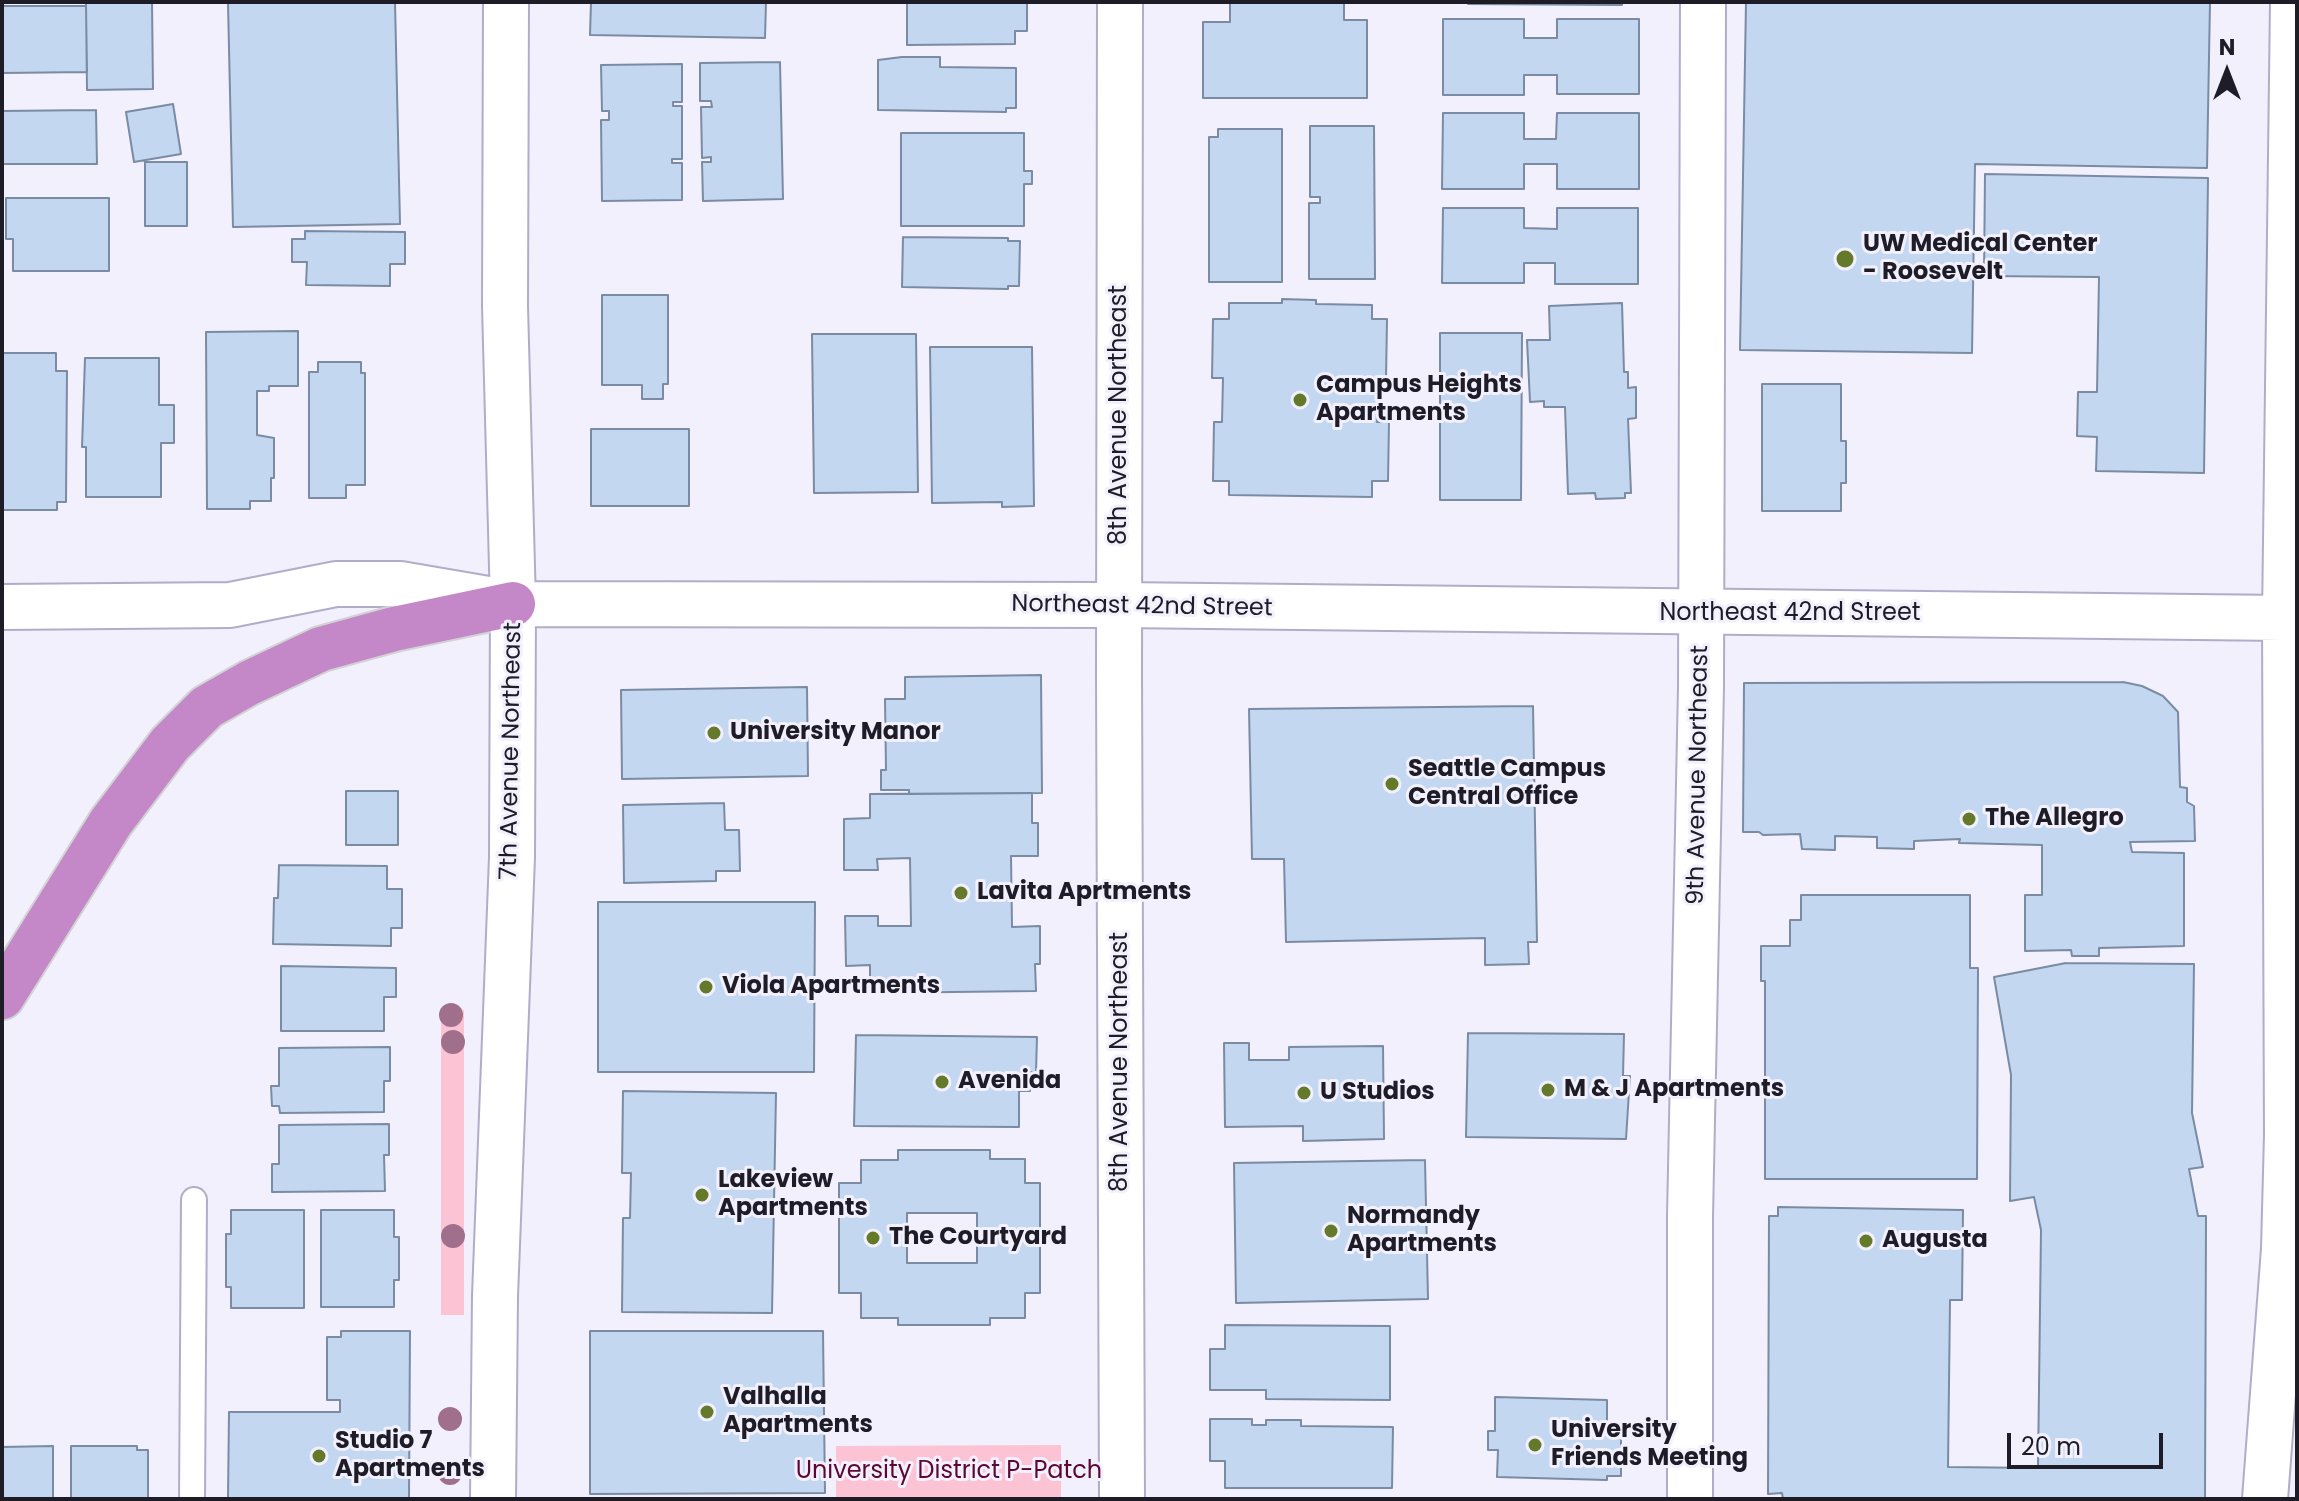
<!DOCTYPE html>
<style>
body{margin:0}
#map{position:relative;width:2299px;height:1501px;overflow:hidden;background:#f1f0fc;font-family:Poppins,sans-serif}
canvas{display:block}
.frame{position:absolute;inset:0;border:4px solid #1e1c27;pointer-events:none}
.north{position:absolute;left:2187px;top:32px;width:80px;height:80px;-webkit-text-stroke:6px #f1f0fc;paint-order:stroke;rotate:0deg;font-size:22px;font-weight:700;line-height:32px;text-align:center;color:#1e1c27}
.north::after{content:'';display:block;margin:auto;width:28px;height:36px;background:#1e1c27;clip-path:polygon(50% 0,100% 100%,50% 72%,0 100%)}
.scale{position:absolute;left:2007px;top:1433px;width:156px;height:36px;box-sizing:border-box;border:4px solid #1e1c27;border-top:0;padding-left:10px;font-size:24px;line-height:28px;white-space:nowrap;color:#1e1c27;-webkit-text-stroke:6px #f1f0fc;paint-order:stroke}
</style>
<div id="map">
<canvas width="2299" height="1501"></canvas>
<div class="frame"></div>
<div class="north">N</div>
<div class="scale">20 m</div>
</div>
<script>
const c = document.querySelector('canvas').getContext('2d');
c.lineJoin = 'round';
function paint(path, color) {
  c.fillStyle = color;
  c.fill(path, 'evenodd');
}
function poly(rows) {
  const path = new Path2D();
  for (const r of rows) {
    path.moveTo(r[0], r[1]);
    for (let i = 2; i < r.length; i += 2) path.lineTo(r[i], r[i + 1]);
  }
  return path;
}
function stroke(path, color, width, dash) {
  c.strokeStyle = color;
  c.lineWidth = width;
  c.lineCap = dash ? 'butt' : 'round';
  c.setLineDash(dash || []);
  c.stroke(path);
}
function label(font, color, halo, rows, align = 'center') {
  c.font = font + ' Poppins,sans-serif';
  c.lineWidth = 6;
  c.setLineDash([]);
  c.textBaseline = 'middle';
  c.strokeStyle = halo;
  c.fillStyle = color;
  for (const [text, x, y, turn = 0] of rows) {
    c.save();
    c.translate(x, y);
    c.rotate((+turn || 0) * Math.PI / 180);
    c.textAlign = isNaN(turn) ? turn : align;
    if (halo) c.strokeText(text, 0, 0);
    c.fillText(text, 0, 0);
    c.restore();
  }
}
paint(poly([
 [441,1010,464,1010,464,1315,441,1315],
 [1061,1445,1061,1499,836,1499,836,1446]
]), '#fbc3d4');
const building = poly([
 [86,2,152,2,153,89,87,90,86,2],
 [395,2,400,224,233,227,228,3,395,2],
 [591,2,766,2,765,38,590,35,591,2],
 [907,2,1027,2,1027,31,1015,31,1015,44,907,45,907,2],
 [1230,2,1344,2,1344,20,1367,20,1367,98,1203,98,1203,22,1230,22,1230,2],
 [1468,2,1622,2,1622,5,1468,4,1468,2],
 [1746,2,2210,2,2207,168,1975,164,1972,353,1740,350,1746,2],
 [2,6,86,6,87,72,2,73,2,6],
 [1443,19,1524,19,1524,38,1557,38,1557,19,1639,19,1639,94,1557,94,1557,75,1524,75,1524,95,1443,95,1443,19],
 [902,57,940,57,940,67,1016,68,1016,108,1006,108,1006,112,878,110,878,60,902,57],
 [780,62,783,199,703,201,702,162,711,162,711,157,702,158,701,107,712,107,711,101,700,101,700,63,780,62],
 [682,64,682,102,673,102,673,106,682,106,682,159,672,159,672,163,682,163,682,200,602,201,601,120,609,120,609,111,602,111,601,65,682,64],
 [173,104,181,154,134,162,126,112,173,104],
 [96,110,97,164,3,164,2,111,96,110],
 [1443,113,1524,113,1524,139,1556,139,1557,113,1639,113,1639,189,1557,189,1557,164,1524,164,1524,189,1442,189,1443,113],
 [1310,126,1374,126,1375,279,1309,279,1309,203,1320,203,1320,197,1310,197,1310,126],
 [1218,129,1282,129,1282,282,1209,282,1209,137,1218,137,1218,129],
 [901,133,1024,133,1024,171,1032,171,1032,184,1024,184,1024,226,901,226,901,133],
 [145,162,187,162,187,226,145,226,145,162],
 [1985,174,2208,178,2204,473,2096,471,2097,437,2077,436,2078,392,2097,392,2099,277,1984,276,1985,174],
 [6,198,109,198,109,271,13,271,13,239,6,239,6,198],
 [1443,208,1524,208,1524,228,1557,229,1557,208,1638,208,1638,284,1555,284,1555,263,1524,263,1524,283,1442,283,1443,208],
 [305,231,405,232,405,264,390,264,390,286,306,285,307,262,292,262,292,239,305,239,305,231],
 [903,237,1008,238,1008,241,1020,241,1019,286,1008,286,1008,289,902,287,903,237],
 [602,295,668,295,668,384,663,384,663,399,642,399,642,385,602,385,602,295],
 [1282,299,1316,300,1316,304,1372,305,1372,319,1387,319,1386,379,1378,379,1377,422,1389,422,1388,481,1372,481,1372,497,1229,495,1229,481,1213,481,1214,422,1222,422,1223,378,1212,378,1213,319,1229,319,1229,303,1282,303,1282,299],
 [1622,303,1624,372,1628,372,1628,388,1636,387,1636,418,1628,419,1631,493,1625,493,1625,498,1596,499,1595,493,1568,494,1565,407,1544,407,1544,401,1530,402,1527,340,1550,340,1549,306,1622,303],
 [298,331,298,386,269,386,269,391,257,391,257,435,274,438,274,478,271,478,271,501,250,501,250,509,207,509,206,332,298,331],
 [1440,333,1522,333,1521,500,1440,500,1440,333],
 [812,334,916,334,918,492,814,493,812,334],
 [930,347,1032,347,1034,506,1002,507,1002,502,932,503,930,347],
 [2,353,56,353,56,371,67,371,66,502,57,502,57,510,2,510,2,353],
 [85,358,159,358,159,405,174,405,174,443,161,443,161,497,86,497,86,447,82,447,85,358],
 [318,362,361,362,361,373,365,373,365,485,346,485,346,498,309,498,309,372,318,372,318,362],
 [1762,384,1841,384,1841,441,1846,441,1846,483,1841,483,1841,511,1762,511,1762,384],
 [591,429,689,429,689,506,591,506,591,429],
 [1041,675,1042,793,909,794,909,790,881,790,881,770,886,770,885,699,905,699,905,677,1041,675],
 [2123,682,2142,686,2163,696,2178,712,2180,787,2187,788,2187,802,2194,806,2195,841,2130,842,2132,852,2184,853,2184,946,2099,948,2099,956,2072,956,2071,950,2025,951,2025,895,2042,895,2042,845,1959,843,1960,839,1914,841,1914,849,1877,848,1877,837,1835,836,1835,850,1802,849,1800,834,1763,835,1759,832,1743,832,1744,683,2123,682],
 [807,687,808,776,622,779,621,690,807,687],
 [1533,706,1537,942,1528,942,1529,964,1485,965,1485,938,1286,942,1284,859,1252,859,1249,709,1533,706],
 [346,791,398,791,398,845,346,845,346,791],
 [1032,793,1032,823,1038,823,1038,856,1011,856,1012,927,1040,926,1040,964,1035,964,1036,991,870,993,870,965,846,966,845,916,878,916,878,926,911,926,910,858,877,859,878,870,844,870,844,819,870,818,870,794,1032,793],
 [724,803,725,830,739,830,740,871,716,871,716,881,624,883,623,805,724,803],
 [279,865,387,866,387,889,402,889,402,928,391,928,391,946,273,944,274,898,278,898,279,865],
 [1801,895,1970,895,1970,968,1978,968,1977,1179,1765,1179,1765,981,1761,981,1761,946,1790,946,1790,920,1801,920,1801,895],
 [598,902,815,902,814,1072,598,1072,598,902],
 [2066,963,2194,964,2192,1113,2203,1167,2189,1169,2198,1216,2206,1216,2205,1499,1783,1499,1782,1493,1768,1494,1769,1216,1778,1216,1778,1207,1963,1210,1962,1300,1950,1300,1948,1467,2038,1468,2041,1230,2034,1197,2010,1201,2011,1075,1994,977,2066,963],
 [281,966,396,968,396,997,384,997,384,1031,281,1031,281,966],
 [1468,1033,1624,1034,1623,1076,1630,1076,1626,1139,1466,1137,1468,1033],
 [856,1035,1037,1037,1036,1072,1030,1072,1030,1091,1019,1091,1019,1127,854,1126,856,1035],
 [1224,1043,1249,1043,1249,1060,1289,1060,1289,1047,1383,1046,1384,1139,1303,1141,1303,1126,1225,1127,1224,1043],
 [390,1047,390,1081,384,1081,384,1112,280,1113,279,1106,272,1106,271,1086,279,1086,279,1048,390,1047],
 [623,1091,776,1093,772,1313,622,1312,623,1218,630,1218,631,1173,622,1173,623,1091],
 [389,1124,389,1155,384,1155,385,1191,272,1192,272,1164,279,1164,279,1125,389,1124],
 [898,1150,990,1150,990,1159,1025,1159,1025,1183,1040,1183,1040,1293,1025,1293,1025,1318,990,1318,990,1325,898,1325,898,1318,861,1318,861,1293,839,1293,839,1183,861,1183,861,1160,898,1160,898,1150],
 [907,1213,977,1213,977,1263,907,1263,907,1213],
 [1425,1160,1428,1299,1236,1303,1234,1163,1425,1160],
 [231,1210,304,1210,304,1308,231,1308,231,1287,226,1287,226,1234,231,1234,231,1210],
 [321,1210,394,1210,394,1237,399,1237,399,1280,394,1280,394,1307,321,1307,321,1210],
 [1225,1325,1390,1326,1390,1400,1266,1399,1266,1390,1210,1390,1210,1349,1225,1349,1225,1325],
 [341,1331,410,1331,409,1499,228,1499,229,1412,340,1412,340,1400,327,1400,327,1337,341,1337,341,1331],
 [590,1331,823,1331,825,1493,590,1494,590,1331],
 [1495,1397,1607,1400,1607,1434,1621,1435,1621,1476,1607,1476,1607,1480,1497,1477,1498,1450,1488,1450,1488,1431,1495,1431,1495,1397],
 [1210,1419,1252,1419,1252,1425,1266,1425,1266,1420,1301,1420,1301,1426,1393,1427,1392,1488,1225,1488,1225,1461,1210,1461,1210,1419],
 [53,1446,53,1499,2,1499,2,1447,53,1446],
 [71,1446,137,1446,137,1450,148,1450,148,1499,71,1499,71,1446]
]);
paint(building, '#c4d7f1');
stroke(building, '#7a8ba3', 2);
const lane = poly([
 [192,1499,194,1200]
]);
const street = poly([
 [1120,2,1119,674,1122,1499],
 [2,607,230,605,336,584,400,584,511,603],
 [1690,1499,1690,1217,1701,687,1703,2]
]);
const secondary = poly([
 [513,604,1119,605,2285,618],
 [493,1499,495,1296,512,857,513,604,505,306,506,2],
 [2265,1499,2284,1249,2287,1135,2285,618,2293,2]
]);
const highway = poly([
 [2,997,111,822,170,744,207,707,249,683,321,649,394,629,513,604]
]);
stroke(lane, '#b0adca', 28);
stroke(street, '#b0adca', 48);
stroke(secondary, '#b0adca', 48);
stroke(highway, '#d2d2d4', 48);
stroke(lane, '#fff', 24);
stroke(street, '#fff', 44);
stroke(secondary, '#fff', 44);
stroke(highway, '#c488c8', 44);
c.fillStyle = '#a06f8c';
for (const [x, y] of [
 [451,1015],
 [453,1042],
 [453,1236],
 [450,1419],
 [450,1473]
]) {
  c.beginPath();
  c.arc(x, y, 12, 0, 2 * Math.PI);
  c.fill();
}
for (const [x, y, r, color] of [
 [1845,259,10,"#65792a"],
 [1300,400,8,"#65792a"],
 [714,733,8,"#65792a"],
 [1392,784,8,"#65792a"],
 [1969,819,8,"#65792a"],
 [961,893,8,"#65792a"],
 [706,987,8,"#65792a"],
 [942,1082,8,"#65792a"],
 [1548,1090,8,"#65792a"],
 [1304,1093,8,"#65792a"],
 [702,1195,8,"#65792a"],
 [1331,1231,8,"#65792a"],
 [873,1238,8,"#65792a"],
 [1866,1241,8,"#65792a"],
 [707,1412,8,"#65792a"],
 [1535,1445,8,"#65792a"],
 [319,1456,8,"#65792a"]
]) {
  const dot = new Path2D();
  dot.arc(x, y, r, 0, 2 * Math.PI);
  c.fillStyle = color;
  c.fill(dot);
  stroke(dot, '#f1f0fc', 3);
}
label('bold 24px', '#1e1c27', '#f1f0fc', [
 ["UW Medical Center",1863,245],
 ["- Roosevelt",1863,273],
 ["Campus Heights",1316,386],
 ["Apartments",1316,414],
 ["University Manor",730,733],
 ["Seattle Campus",1408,770],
 ["Central Office",1408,798],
 ["The Allegro",1985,819],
 ["Lavita Aprtments",977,893],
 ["Viola Apartments",722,987],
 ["Avenida",958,1082],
 ["M & J Apartments",1564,1090],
 ["U Studios",1320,1093],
 ["Lakeview",718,1181],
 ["Apartments",718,1209],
 ["Normandy",1347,1217],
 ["Apartments",1347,1245],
 ["The Courtyard",889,1238],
 ["Augusta",1882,1241],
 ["Valhalla",723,1398],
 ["Apartments",723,1426],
 ["University",1551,1431],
 ["Friends Meeting",1551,1459],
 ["Studio 7",335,1442],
 ["Apartments",335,1470]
], 'left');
label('24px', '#1e1c27', '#f1f0fc', [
 ["8th Avenue Northeast",1120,415,-90],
 ["Northeast 42nd Street",1142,607,1],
 ["Northeast 42nd Street",1790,614],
 ["7th Avenue Northeast",512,751,-89],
 ["9th Avenue Northeast",1699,775,-89],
 ["8th Avenue Northeast",1121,1062,-90]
]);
label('24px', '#5d0631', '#f1f0fc', [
 ["University District P-Patch",949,1472]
]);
</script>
